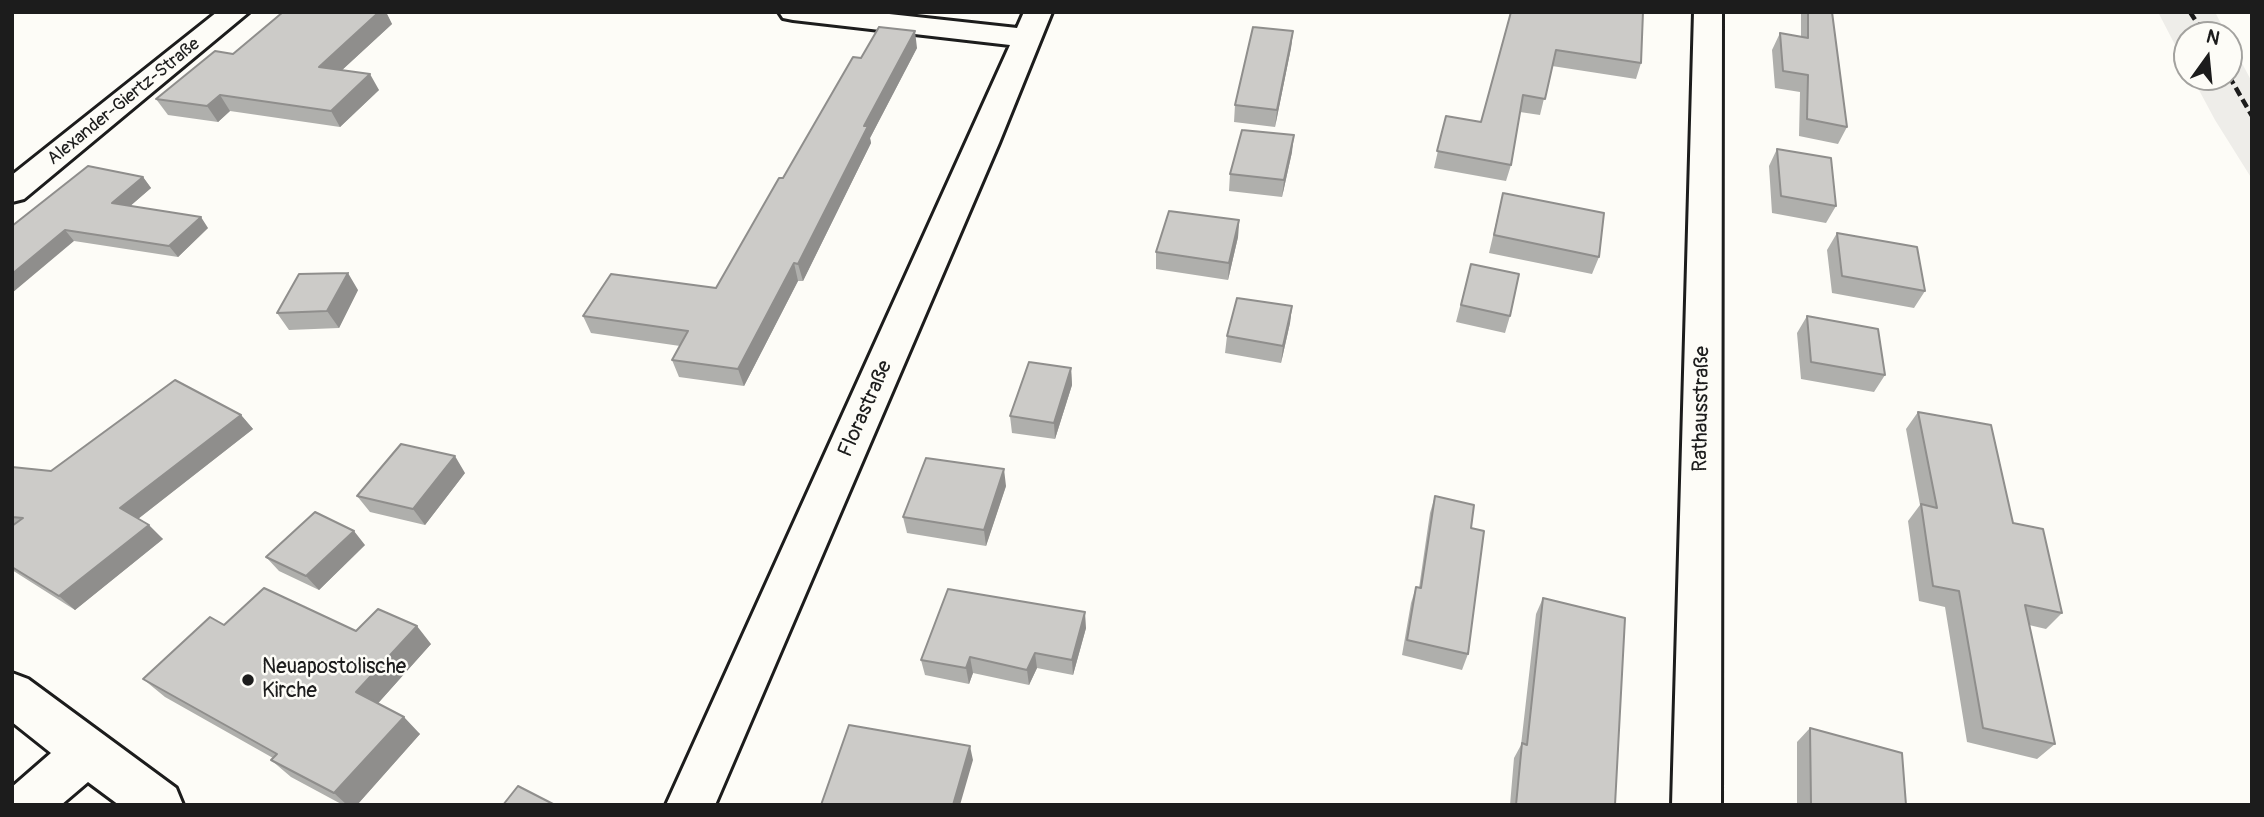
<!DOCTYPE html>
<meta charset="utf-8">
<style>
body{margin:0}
#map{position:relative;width:2264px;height:817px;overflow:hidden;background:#fdfcf7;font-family:Pangolin,sans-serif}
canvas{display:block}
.frame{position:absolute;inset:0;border:14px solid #1c1c1c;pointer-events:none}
.north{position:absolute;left:2173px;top:21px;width:70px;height:70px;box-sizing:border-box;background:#fdfcf7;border:2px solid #a3a29f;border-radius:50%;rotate:15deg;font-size:19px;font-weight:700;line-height:28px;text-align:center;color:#1c1c1c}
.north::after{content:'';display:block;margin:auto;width:24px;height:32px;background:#1c1c1c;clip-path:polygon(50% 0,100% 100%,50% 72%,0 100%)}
</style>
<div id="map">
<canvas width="2264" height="817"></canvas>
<div class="frame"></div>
<div class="north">N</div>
</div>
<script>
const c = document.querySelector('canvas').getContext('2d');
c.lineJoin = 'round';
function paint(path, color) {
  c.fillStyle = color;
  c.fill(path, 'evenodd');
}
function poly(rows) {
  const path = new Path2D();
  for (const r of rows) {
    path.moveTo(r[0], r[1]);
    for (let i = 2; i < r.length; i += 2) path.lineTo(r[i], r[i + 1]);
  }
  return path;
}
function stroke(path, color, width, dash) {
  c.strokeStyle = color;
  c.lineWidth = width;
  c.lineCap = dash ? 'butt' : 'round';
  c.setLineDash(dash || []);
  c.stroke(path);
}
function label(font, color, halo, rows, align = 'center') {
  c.font = font + ' Pangolin,sans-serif';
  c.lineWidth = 5;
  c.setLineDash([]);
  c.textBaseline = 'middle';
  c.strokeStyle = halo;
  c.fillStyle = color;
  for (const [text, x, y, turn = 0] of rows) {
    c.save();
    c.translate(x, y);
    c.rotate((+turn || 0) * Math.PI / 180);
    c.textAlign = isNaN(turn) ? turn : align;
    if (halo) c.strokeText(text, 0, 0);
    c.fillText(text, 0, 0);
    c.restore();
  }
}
paint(poly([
 [2158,12,2215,12,2227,35,2187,35,2187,68],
 [2229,39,2252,82,2252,179,2215,120,2192,77,2229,77]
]), '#eeede9');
const minor = poly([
 [217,12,249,12,24,199,12,202,12,175,217,12],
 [779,12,871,12,1017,28,1024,12,1052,12,999,143,715,805,666,805,1010,45,793,20,783,18,779,12],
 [1694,12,1722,12,1721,805,1672,805,1694,12],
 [12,673,28,679,176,788,183,805,119,805,88,782,61,805,12,805,12,787,51,753,12,722,12,673]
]);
stroke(minor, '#1c1c1c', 6);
paint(minor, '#fdfcf7');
stroke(poly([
 [2190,12,2205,35],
 [2229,76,2252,116]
]), '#1c1c1c', 4.5, [9, 4.5]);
paint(poly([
 [283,12,386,12,392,24,342,70,379,90,340,127,230,111,218,122,168,115,156,99,233,54],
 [1511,12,1641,63,1636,79,1552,66,1540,115,1520,112,1511,165,1506,181,1434,168,1446,116,1481,122],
 [1801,12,1832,12,1847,127,1838,144,1799,136,1800,92,1775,88,1772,50,1780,33,1801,37],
 [1293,31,1291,48,1275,127,1234,122,1235,105],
 [917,48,870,138,871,143,803,281,798,281,744,386,679,377,672,360,680,346,591,333,583,316,716,288,783,178,861,58],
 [1777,149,1836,206,1826,223,1772,213,1769,166],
 [1292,152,1282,197,1229,191,1230,174],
 [143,177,151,188,130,206,208,228,178,257,74,241,12,226],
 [1503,193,1599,257,1592,274,1489,253],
 [1239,220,1238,237,1228,280,1156,269,1156,252],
 [1837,233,1925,291,1914,308,1832,293,1827,250],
 [1471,264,1510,316,1505,333,1456,322],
 [358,290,339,328,289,330,277,313],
 [1292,306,1290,323,1281,363,1225,353,1227,336],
 [1807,316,1885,375,1874,392,1801,379,1797,333],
 [1071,368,1072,385,1055,439,1012,433,1010,416],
 [1918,412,2013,523,2062,613,2046,629,2029,625,2055,744,2037,759,1967,742,1945,607,1919,601,1908,521,1920,505,1906,429],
 [241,415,253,429,138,519,163,539,75,610,12,570,12,467,51,471],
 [465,473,425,525,370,512,357,496],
 [1006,486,986,546,907,533,903,517],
 [1435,496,1471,528,1468,654,1462,670,1402,655,1411,603,1416,587,1419,588,1430,513],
 [365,545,319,590,279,571,266,557],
 [1543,598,1615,805,1510,805,1514,758,1521,745,1536,614],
 [224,625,431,644,378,703,420,734,357,805,343,805,291,777,271,760,273,758,165,697,143,679],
 [1086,628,1073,675,1037,668,1029,685,973,673,969,684,925,675,921,660],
 [1810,728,1906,805,1797,805,1797,742]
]), '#afafac');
paint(poly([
 [379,12,386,12,392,24,328,83,319,67],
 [915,31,917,48,870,138,871,143,803,281,798,264,864,126],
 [1293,31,1291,48,1275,127,1277,110],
 [370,74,379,90,340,127,331,111],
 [220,95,230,111,218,122,207,106],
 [1294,135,1292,152,1282,197,1284,180],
 [143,177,151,188,121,214,112,203],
 [201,217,208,228,178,257,169,246],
 [1239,220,1238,237,1228,280,1229,263],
 [65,230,74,241,12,293,12,274],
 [794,263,798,281,744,386,738,369],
 [348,273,358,290,339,328,327,311],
 [1292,306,1290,323,1281,363,1283,346],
 [1071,368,1072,385,1055,439,1054,423],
 [241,415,253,429,134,522,120,508],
 [455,456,465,473,425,525,413,509],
 [1004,469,1006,486,986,546,984,530],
 [149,525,163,539,75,610,59,596],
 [354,531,365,545,319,590,306,576],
 [1085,612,1086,628,1073,675,1072,660],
 [417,626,431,644,373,709,356,692],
 [1035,653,1037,668,1029,685,1027,670],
 [970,657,973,673,969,684,966,668],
 [404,717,420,734,357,805,347,805,334,793],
 [970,746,973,760,960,805,953,805]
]), '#8f8e8c');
const building = poly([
 [283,12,379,12,319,67,370,74,331,111,220,95,207,106,156,99,215,51,233,54,283,12],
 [1511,12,1643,12,1641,63,1556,50,1545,99,1523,95,1511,165,1437,151,1446,116,1481,122,1511,12],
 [1808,12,1832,12,1847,127,1807,119,1808,75,1783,71,1780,33,1808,38,1808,12],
 [879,27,915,31,864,126,868,126,798,264,794,263,738,369,672,360,688,331,583,316,611,274,716,288,779,178,783,178,853,57,861,58,879,27],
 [1253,27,1293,31,1277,110,1235,105,1253,27],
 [1242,130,1294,135,1284,180,1230,174,1242,130],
 [1777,149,1831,158,1836,206,1781,196,1777,149],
 [88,166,143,177,112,203,201,217,169,246,65,230,12,274,12,226,88,166],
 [1503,193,1604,213,1599,257,1494,235,1503,193],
 [1169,211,1239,220,1229,263,1156,252,1169,211],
 [1837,233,1917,247,1925,291,1842,276,1837,233],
 [1471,264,1519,274,1510,316,1461,305,1471,264],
 [348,273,327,311,277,313,299,274,348,273],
 [1237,298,1292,306,1283,346,1227,336,1237,298],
 [1807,316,1878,329,1885,375,1811,362,1807,316],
 [1029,362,1071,368,1054,423,1010,416,1029,362],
 [175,380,241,415,120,508,149,525,59,596,12,567,12,526,23,518,12,517,12,467,51,471,175,380],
 [1918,412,1991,425,2013,523,2043,529,2062,613,2025,605,2055,744,1983,728,1959,591,1933,586,1921,504,1937,508,1918,412],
 [401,444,455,456,413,509,357,496,401,444],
 [926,458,1004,469,984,530,903,517,926,458],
 [1435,496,1474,505,1471,528,1484,531,1468,654,1407,640,1416,587,1421,588,1435,496],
 [315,512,354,531,306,576,266,557,315,512],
 [264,588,356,631,378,609,417,626,356,692,404,717,334,793,271,760,277,754,143,679,210,617,224,625,264,588],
 [948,589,1085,612,1072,660,1035,653,1027,670,970,657,966,668,921,660,948,589],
 [1543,598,1625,618,1615,805,1516,805,1522,743,1527,745,1543,598],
 [849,725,970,746,953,805,821,805,849,725],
 [1810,728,1902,753,1906,805,1811,804,1810,728],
 [518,786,555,805,503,805,518,786]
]);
paint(building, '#cccbc8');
stroke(building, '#8f8e8c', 2);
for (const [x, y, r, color] of [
 [248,680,7,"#1c1c1c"]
]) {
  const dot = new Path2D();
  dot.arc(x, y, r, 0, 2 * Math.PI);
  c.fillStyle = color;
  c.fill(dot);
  stroke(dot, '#fdfcf7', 2.5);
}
label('18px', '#1c1c1c', '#fdfcf7', [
 ["Alexander-Giertz-Straße",124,102,-39]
]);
label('21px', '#1c1c1c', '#fdfcf7', [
 ["Florastraße",866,409,-66],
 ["Rathausstraße",1702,409,-89]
]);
label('21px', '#1c1c1c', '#fdfcf7', [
 ["Neuapostolische",262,668],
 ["Kirche",262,692]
], 'left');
</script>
